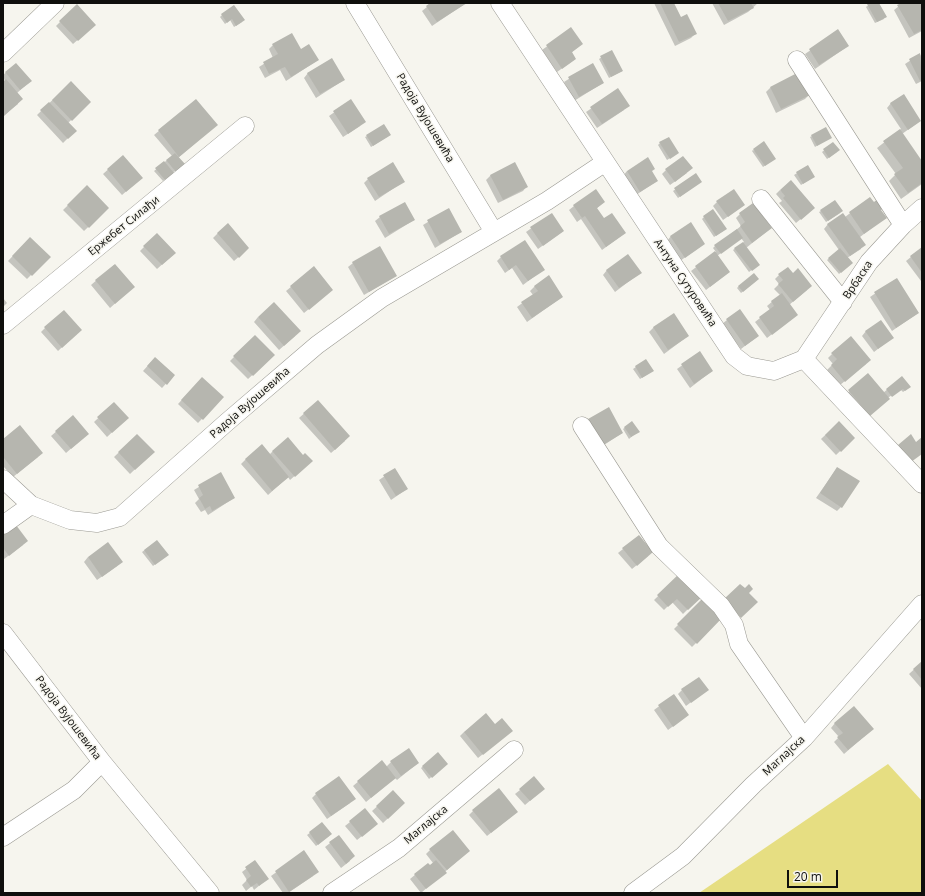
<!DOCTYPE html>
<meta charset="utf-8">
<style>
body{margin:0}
#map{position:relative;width:925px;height:896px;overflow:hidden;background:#f6f5ee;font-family:"Open Sans",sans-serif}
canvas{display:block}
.frame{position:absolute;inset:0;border:4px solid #0f0f0d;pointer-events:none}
.scale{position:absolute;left:787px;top:870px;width:51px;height:18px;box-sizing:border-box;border:2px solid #0f0f0d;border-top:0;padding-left:5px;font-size:12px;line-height:14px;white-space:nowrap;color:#0f0f0d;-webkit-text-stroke:3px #f6f5ee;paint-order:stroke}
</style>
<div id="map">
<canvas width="925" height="896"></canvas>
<div class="frame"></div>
<div class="scale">20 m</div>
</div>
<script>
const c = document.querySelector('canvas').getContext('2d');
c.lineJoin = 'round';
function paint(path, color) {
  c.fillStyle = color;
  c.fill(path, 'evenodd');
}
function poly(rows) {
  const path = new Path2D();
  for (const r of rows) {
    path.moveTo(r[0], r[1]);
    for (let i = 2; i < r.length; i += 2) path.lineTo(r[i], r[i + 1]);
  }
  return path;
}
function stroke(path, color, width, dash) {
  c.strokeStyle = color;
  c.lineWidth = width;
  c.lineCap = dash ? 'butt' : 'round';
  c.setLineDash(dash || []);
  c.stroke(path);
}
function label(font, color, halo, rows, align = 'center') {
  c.font = font + ' "Open Sans",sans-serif';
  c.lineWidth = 3;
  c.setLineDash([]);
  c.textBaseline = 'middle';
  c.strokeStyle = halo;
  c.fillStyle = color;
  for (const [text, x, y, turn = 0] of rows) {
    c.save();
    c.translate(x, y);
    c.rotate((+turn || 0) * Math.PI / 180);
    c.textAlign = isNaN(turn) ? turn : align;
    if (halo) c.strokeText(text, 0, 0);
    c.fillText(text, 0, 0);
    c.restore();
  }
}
paint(poly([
 [888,764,922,801,922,893,699,893]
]), '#e6de82');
paint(poly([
 [432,3,466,3,432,26,422,11],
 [654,3,673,3,680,18,695,34,691,38,675,46],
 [712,3,758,3,748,12,724,25],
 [871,3,877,3,884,19,875,23,866,7],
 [903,3,922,3,922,31,909,38,894,10],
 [222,15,242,22,234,27,230,20,225,24,220,17],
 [60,22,90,29,73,44,56,26],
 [571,29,582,44,571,53,575,59,557,72,542,50],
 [838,31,848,46,815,69,805,54],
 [273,45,300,50,318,60,286,81,280,70,265,78,259,67,273,58,269,49],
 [611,51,622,71,609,78,599,59],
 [920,54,922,58,922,81,916,84,905,64],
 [16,64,26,85,17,93,18,104,3,116,3,83,5,82,3,75],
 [592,64,603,83,574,101,564,82],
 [308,73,344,80,316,98,304,78],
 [799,74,809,95,805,99,776,113,766,92,770,88],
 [71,82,90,102,68,123,75,131,63,143,37,115],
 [618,90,624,110,597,128,586,112],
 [196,100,212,129,178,158,183,164,163,181,154,171,172,156,154,135],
 [350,101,360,126,343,137,329,116],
 [891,103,920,121,902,134,922,162,922,184,901,199,889,181,896,174,877,148,901,129,887,108],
 [390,135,371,147,365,137,367,136],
 [812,136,828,139,815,147,810,137],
 [660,143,675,155,667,160,658,145],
 [833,143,837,152,827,159,822,152],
 [753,150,773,160,763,167,752,151],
 [123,156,137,182,122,195,103,174],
 [808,166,812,178,801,185,794,175],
 [666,170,687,173,670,185,662,174],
 [627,171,651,172,657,181,636,195,623,176],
 [491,175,527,186,523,191,498,203,486,180],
 [696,175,699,183,678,198,673,191],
 [368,179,403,182,375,201,364,183],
 [87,187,108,208,84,231,63,210],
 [780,190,809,212,796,223,779,203,782,201,776,194],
 [870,198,885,218,860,237,861,249,847,258,851,263,839,274,827,260,839,250,824,229,828,224,845,217],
 [604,202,596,209,604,220,625,233,602,250,581,219,577,222,569,210,574,206],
 [717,202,744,205,723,220,713,206],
 [449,209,461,232,435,248,423,225],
 [821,211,840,213,826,222,819,212],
 [551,214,563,231,538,249,526,232],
 [740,214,771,228,746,248,757,266,749,272,733,250,744,242,741,238,717,256,729,272,706,290,691,271,716,252,713,248,715,246,741,226,736,218],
 [380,217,414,220,385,238,375,221],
 [704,217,723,231,714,237,702,219],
 [218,233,244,252,234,261,213,238],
 [157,234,175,253,157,269,140,251],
 [671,236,704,244,680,261,667,241],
 [30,238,49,257,27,279,8,261],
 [922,248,922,281,921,281,906,261],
 [501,257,544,269,523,285,512,268,505,273,497,261],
 [353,263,396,276,364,295,348,267],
 [114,265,129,291,110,308,91,285],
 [314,268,332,290,304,313,286,291],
 [607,270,640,273,615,292,603,275],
 [792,274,807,290,789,305,797,315,767,338,755,322,770,310,767,306,780,295,774,289,779,284,775,279,779,275],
 [896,279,918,313,892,331,870,297],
 [756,281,741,293,737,288,739,286],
 [535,286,562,297,527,322,517,307,533,295,530,291],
 [3,298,7,303,3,307],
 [258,317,295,336,279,350,254,322],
 [727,320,758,336,741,349,722,324],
 [654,327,688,336,664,354,649,332],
 [45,328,76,334,58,351,41,332],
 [866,331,892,338,874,352,862,336],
 [255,336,274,355,248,379,230,361],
 [699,353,712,371,690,388,677,369],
 [832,354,866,364,840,385,827,370,833,364,828,358],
 [646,360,651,372,640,379,633,369],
 [151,362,174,375,162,388,143,371],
 [868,375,883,393,902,377,910,387,903,392,901,390,889,397,865,419,845,395],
 [202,378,223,397,198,423,178,404],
 [318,401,345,441,331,453,299,418],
 [114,403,123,422,107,437,94,422],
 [73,417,83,438,66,453,51,436],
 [588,420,622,433,598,449,584,424],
 [632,422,636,433,629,439,623,429],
 [839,422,854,438,836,455,821,439],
 [137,435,153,452,130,474,114,457],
 [3,440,38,457,13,477,3,466],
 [273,451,307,465,290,480,288,477,268,495,241,464,246,459,269,455],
 [837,468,841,507,837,511,816,498],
 [395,469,407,489,391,500,379,480],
 [220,474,234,498,208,515,205,510,201,512,195,503,199,499,194,490],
 [3,536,23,545,4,559,3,558],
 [157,541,165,556,153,566,142,552],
 [623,549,648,556,632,569,618,553],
 [88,557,117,566,97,580,84,562],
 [681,574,702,595,683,614,672,602,664,610,654,600],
 [704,599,722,617,692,647,674,629],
 [922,662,922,689,909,674],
 [682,690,707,690,686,706,678,694],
 [674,695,688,715,668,730,654,710],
 [835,723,868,733,844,754,834,742,839,737,831,728],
 [494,725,507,735,478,758,460,736,464,732],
 [438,754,446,764,429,779,421,768],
 [381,762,386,767,391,762,418,763,397,780,395,778,366,802,353,786],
 [520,790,539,793,525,805,515,794],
 [393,792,404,803,383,823,372,811],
 [316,794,350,803,327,819,312,798],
 [365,810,372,828,357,840,345,826],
 [473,811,512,816,487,836,469,815],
 [322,824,329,836,316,846,307,835],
 [339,836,350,861,341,868,325,847],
 [430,850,464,855,421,893,410,879,428,864,429,866,433,863,426,854],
 [304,852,313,876,288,893,283,893,271,876],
 [255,862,267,879,254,890,252,886,246,891,242,885,247,880,242,872]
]), '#0003');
paint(poly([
 [430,3,467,3,437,22,426,6],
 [660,3,674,3,681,17,687,14,697,34,679,42],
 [718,3,751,3,754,8,728,21],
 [869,3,879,3,887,17,877,22,867,4],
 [901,3,922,3,922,30,914,34,897,5],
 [77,4,96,25,78,41,59,21],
 [234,5,245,20,236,26,232,19,227,23,221,14],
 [571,27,583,44,572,52,576,59,562,69,546,45],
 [838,29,849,46,819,65,809,49],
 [292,33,301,49,309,44,319,60,291,77,285,67,269,74,263,62,278,54,272,44],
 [612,50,623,71,611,77,600,56],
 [920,53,922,80,920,81,909,59],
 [332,58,345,80,320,94,307,73],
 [16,63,32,81,20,90,5,72],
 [593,63,604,83,579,97,568,77],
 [799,72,810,95,781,109,770,87],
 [6,79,23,99,4,116,3,82],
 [71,81,91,102,72,121,52,100],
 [618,88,630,106,602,124,590,107],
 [904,94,921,121,908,130,890,103],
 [196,99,218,125,179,157,158,130],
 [351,99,366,122,348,134,333,111],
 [49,102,77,131,68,139,40,110],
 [384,124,391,135,373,146,366,135],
 [826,127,832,138,817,146,811,135],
 [900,129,922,161,922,183,908,193,894,174,903,168,883,141],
 [669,137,679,153,670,159,659,142],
 [764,141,776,159,765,166,753,149],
 [833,142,840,150,829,158,823,149],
 [175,153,185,164,176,172,166,160],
 [123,155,143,178,126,192,107,169],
 [683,156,693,168,675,182,665,169],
 [648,157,655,169,652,171,658,181,640,192,627,171],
 [164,161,174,173,165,180,155,168],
 [393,162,405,182,379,197,367,178],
 [515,162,528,187,503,200,490,175],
 [808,165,815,177,803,184,796,172],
 [696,173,702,182,680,197,674,188],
 [791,180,815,208,801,220,783,198,785,196,780,190],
 [87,185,109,208,89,228,67,205],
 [596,189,605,202,597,208,604,218,612,213,626,233,606,247,585,216,582,218,573,205],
 [734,189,745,205,728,217,716,201],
 [870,197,874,202,879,198,885,207,881,210,887,218,864,234,849,212],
 [835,200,843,211,828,221,820,210],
 [405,202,415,220,389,234,379,216],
 [753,203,772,228,752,243,740,226,745,222,739,213],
 [449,208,462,232,440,244,427,220],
 [713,209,727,229,716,236,703,216],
 [552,213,564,231,543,246,530,227],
 [843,213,866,245,850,256,827,224],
 [691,222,705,244,685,258,670,236],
 [228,223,249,248,239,258,217,233],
 [737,229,743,238,721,254,714,245],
 [157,233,176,253,162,265,143,246],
 [30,237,51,257,32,276,12,256],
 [525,240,545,270,528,281,516,265,509,270,500,256],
 [743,242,760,265,752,271,734,248],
 [380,246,397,276,369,292,352,262],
 [922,247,922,273,910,256],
 [840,248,853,263,841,273,828,258],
 [715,251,730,272,710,287,695,266],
 [628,254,642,273,619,288,606,270],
 [115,264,135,287,115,304,95,280],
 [314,266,333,290,309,310,290,286],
 [788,267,793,273,798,268,812,286,793,302,778,284,783,280,778,274],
 [754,273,759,279,743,292,738,286],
 [549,275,563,297,532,318,521,302,538,291,534,286],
 [897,278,919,313,896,328,874,292],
 [782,293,798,315,772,335,759,317,774,306,771,301],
 [274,302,301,331,284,346,258,317],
 [740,309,759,336,745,346,726,319],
 [64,310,82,330,62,348,44,327],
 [674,313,689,336,668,350,653,327],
 [881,320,894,338,878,349,865,331],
 [255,335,275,355,253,376,233,356],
 [851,336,871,360,845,382,831,365,837,359,831,353],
 [700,351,713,371,694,384,681,364],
 [155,357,175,375,167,385,147,366],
 [646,359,654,371,642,378,635,366],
 [868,373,890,399,870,416,848,390],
 [902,376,911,387,905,391,903,389,892,397,886,389],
 [202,377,224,397,203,420,181,400],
 [318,400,350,436,335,450,303,413],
 [114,402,129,418,112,433,97,417],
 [609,407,623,433,603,445,588,419],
 [73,415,89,434,71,449,55,431],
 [632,421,640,432,631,437,624,427],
 [839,421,855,438,841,452,825,435],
 [20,425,43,453,17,474,3,457,3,439],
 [137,434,155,452,135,470,118,452],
 [911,434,916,442,922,437,922,454,911,462,898,445],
 [288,437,303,455,305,453,313,461,295,477,272,451],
 [262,444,289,477,272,491,245,459],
 [837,467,860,481,842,508,820,493],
 [395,468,408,489,396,496,383,475],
 [221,472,235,498,212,511,210,506,205,509,199,498,203,495,198,485],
 [16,525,28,541,9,556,3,548,3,535],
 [639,535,653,552,637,566,622,548],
 [157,540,169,555,155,565,144,550],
 [108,542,123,562,102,577,88,557],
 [681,572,703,596,688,610,677,599,668,607,657,595],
 [740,584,745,588,749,584,753,589,749,593,758,602,741,618,724,599],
 [704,597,723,617,697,644,677,624],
 [922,661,922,680,913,669],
 [699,677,709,690,691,703,681,689],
 [674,694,689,715,673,727,658,705],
 [854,706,874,729,848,750,837,737,843,733,834,723],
 [486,713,495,724,502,718,513,731,483,755,464,732],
 [409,748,419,763,401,776,390,761],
 [438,752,448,764,432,778,422,766],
 [382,760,396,778,371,798,357,781],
 [339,776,356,799,331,816,315,793],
 [534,776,545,789,530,801,519,789],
 [499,788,518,812,491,833,472,810],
 [393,790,405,803,388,819,376,806],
 [365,808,378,824,362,837,349,821],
 [322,822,332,834,318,845,309,832],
 [453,830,470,851,447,870,429,849],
 [339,835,355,856,346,864,329,842],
 [304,850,319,872,289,892,275,871],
 [255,860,269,879,259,886,257,883,251,887,246,880,251,876,245,867],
 [436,860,447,873,426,889,414,874,428,863,430,865]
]), '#b6b6af');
const minor = poly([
 [355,3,494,232],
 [500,3,734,356,747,366,774,371,804,359,922,484],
 [3,53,55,3],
 [797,60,903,225],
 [761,199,843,302],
 [3,325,245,126],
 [804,359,869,262,903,225,922,208],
 [582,426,659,546,721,606,734,625,739,644,804,738],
 [3,479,31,505,70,520,97,523,120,517,227,422,317,345,382,298,547,201,604,163],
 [3,525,31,505],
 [3,633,102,762,210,893],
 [3,837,74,790,102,762],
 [332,893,399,848,514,750],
 [633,893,683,856,753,785,804,738,922,604]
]);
stroke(minor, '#9a9992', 19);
stroke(minor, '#fff', 18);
label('11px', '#0f0f0d', '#f6f5ee', [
 ["Радоја Вујошевића",425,118,59],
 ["Ержебет Силађи",124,226,-39],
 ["Врбаска",858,280,-56],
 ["Антуна Сутуровића",685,283,56],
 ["Радоја Вујошевића",250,403,-41],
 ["Радоја Вујошевића",68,718,53],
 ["Маглајска",784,756,-43],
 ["Маглајска",426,825,-40]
]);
</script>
